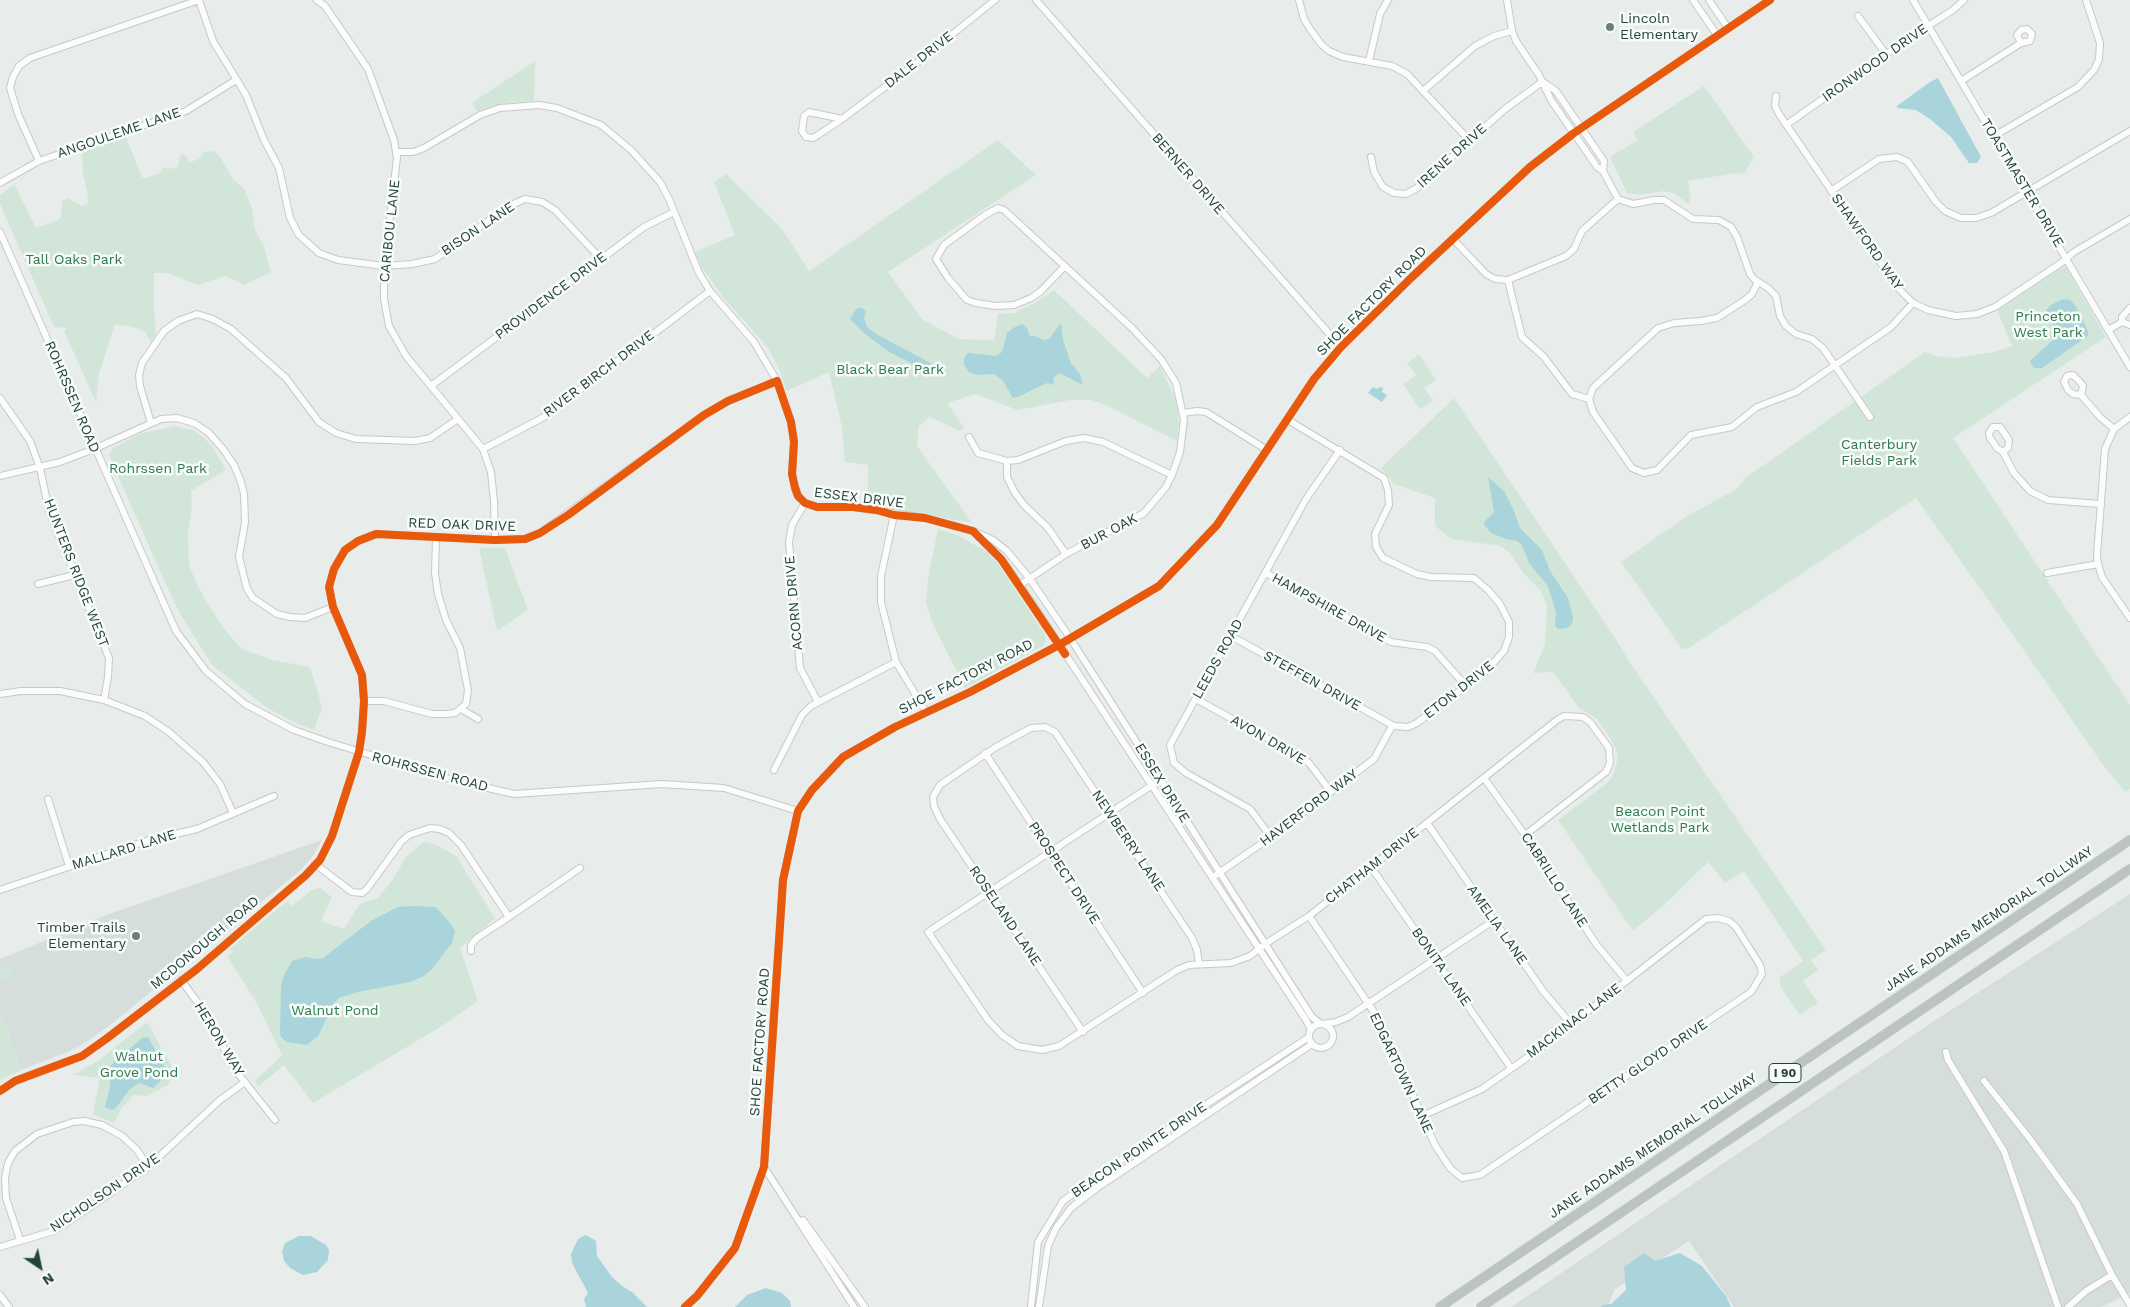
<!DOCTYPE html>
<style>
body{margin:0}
#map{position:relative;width:2130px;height:1307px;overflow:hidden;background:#e8edeb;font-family:"Work Sans",sans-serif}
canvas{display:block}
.north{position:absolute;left:15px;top:1242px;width:50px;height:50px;-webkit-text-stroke:4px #f7fbf9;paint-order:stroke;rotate:146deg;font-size:14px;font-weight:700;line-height:20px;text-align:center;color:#24423a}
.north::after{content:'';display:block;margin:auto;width:18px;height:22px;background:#24423a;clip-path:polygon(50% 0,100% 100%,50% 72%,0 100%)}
</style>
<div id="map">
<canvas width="2130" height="1307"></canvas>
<div class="north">N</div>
</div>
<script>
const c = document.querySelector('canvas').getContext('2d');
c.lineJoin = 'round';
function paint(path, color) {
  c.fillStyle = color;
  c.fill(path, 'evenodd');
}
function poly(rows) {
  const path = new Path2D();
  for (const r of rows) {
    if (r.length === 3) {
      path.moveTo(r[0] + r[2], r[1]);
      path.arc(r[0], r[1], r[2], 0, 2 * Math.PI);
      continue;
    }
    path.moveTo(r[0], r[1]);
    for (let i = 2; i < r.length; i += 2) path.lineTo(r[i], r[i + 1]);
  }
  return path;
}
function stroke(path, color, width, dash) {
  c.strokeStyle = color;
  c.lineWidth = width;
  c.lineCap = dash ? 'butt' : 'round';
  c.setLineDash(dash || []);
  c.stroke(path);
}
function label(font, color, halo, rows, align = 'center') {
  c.font = font + ' "Work Sans",sans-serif';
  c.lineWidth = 5;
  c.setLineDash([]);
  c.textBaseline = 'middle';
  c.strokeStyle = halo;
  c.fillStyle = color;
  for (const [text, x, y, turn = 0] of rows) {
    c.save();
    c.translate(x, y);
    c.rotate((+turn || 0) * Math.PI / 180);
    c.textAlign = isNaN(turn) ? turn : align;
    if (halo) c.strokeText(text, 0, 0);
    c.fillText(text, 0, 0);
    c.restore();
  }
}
paint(poly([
 [322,840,314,854,302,869,114,1022,88,1041,70,1051,21,1070,0,1011,0,959,109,914],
 [2130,894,2130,1293,2101,1307,1734,1307,1689,1241,1615,1289,1607,1307,1511,1307,1934,1021]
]), '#d6dedb');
paint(poly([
 [535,61,534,101,505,103,477,111,472,103],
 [1704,86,1754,157,1744,174,1736,173,1688,181,1691,201,1688,204,1675,194,1664,191,1640,195,1627,193,1610,157,1638,140,1633,132],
 [126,137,142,177,146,178,160,173,162,169,165,167,171,169,178,166,180,156,184,154,190,162,199,159,204,152,213,151,220,157,233,179,244,189,252,208,255,229,264,247,271,272,244,285,226,276,197,285,168,273,154,273,154,309,156,335,151,342,146,333,136,328,115,324,99,374,96,402,64,331,66,328,54,327,0,204,0,195,14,184,36,228,55,221,61,218,62,201,67,198,82,206,89,202,83,173,82,152],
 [998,140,1036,175,888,272,922,319,958,339,994,340,998,314,1014,313,1035,303,1054,290,1147,378,1160,366,1176,400,1179,423,1177,441,1106,405,1091,400,1070,400,1017,410,976,394,947,403,964,428,960,431,930,417,919,426,917,446,972,523,868,505,868,465,845,462,842,427,829,372,786,391,780,371,768,348,723,297,699,263,695,252,735,235,714,182,726,174,782,229,809,271],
 [2066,267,2106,337,1953,438,2130,705,2130,789,2125,792,2103,765,2030,659,1916,498,1689,648,1682,649,1621,562,1684,518,1738,488,1744,479,1925,352,1936,356,1954,358,1994,352,2012,346,1997,310,2060,268],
 [1419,354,1436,380,1424,388,1433,401,1420,409,1403,384,1416,375,1407,363],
 [1454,398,1608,627,1631,664,1826,950,1811,960,1818,970,1803,981,1818,1003,1800,1015,1780,986,1780,977,1803,961,1744,871,1725,883,1708,862,1668,901,1633,931,1558,820,1607,783,1613,776,1618,757,1616,749,1607,733,1596,718,1579,708,1553,672,1533,673,1545,645,1547,606,1541,591,1524,574,1510,553,1501,546,1451,539,1435,526,1435,498,1394,484,1381,468],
 [175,426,193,430,204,438,212,446,226,470,191,491,192,506,188,533,189,565,197,584,206,601,224,629,242,649,272,660,310,667,322,707,314,730,293,722,266,707,212,665,180,614,163,578,109,455,113,448,139,434],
 [938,529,959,536,989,553,1001,568,1046,636,1044,645,965,688,932,622,926,602,929,572],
 [479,548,505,548,528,610,497,631],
 [424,842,437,845,456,856,495,918,460,948,478,1001,442,1026,313,1103,284,1065,259,1086,254,1082,282,1055,255,1000,227,957,233,952,230,949,287,901,291,906,312,890,320,888,332,897,321,921,344,929,360,904,378,898,391,882,406,857],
 [0,968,12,970,13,976,9,980,4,981,0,980],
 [0,1011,21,1070,0,1080],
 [147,1022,175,1073,168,1085,147,1096,133,1095,121,1109,114,1123,93,1114,100,1078,72,1075,99,1060]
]), '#d1e6d8');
paint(poly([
 [1938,78,1981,157,1977,163,1969,163,1951,137,1930,119,1916,110,1897,108,1897,106,1930,82],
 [2063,299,2070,300,2075,305,2088,331,2088,336,2042,368,2034,368,2030,361,2055,338,2057,333,2046,310,2051,305],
 [858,308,863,308,866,312,864,318,867,327,878,335,934,365,932,369,920,368,889,352,864,333,850,319,854,312],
 [1061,323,1063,340,1071,363,1080,374,1083,385,1059,373,1053,378,1054,385,1047,383,1020,396,1013,398,1003,381,994,374,977,375,969,372,964,365,964,358,968,353,996,356,1002,352,1007,333,1013,328,1022,324,1027,328,1030,336,1035,336,1044,340,1049,339],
 [1373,387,1377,389,1380,387,1383,388,1382,392,1387,395,1382,402,1368,393],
 [1488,477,1504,491,1514,511,1520,528,1542,550,1550,571,1568,598,1573,617,1572,624,1567,628,1558,629,1555,626,1556,612,1548,586,1529,563,1522,545,1517,541,1506,539,1491,533,1485,526,1484,522,1494,512],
 [409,906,436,907,453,927,455,931,452,943,431,970,424,976,410,982,358,992,339,998,334,1003,318,1036,307,1045,287,1042,281,1037,280,1033,281,985,284,975,292,961,306,957,316,959,323,958,371,921,398,907],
 [148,1037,166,1070,163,1078,153,1088,139,1083,129,1090,115,1109,111,1110,105,1107,110,1087,111,1065,142,1038],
 [586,1235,596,1241,597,1256,612,1277,622,1286,632,1292,647,1307,586,1307,584,1299,588,1293,572,1263,571,1254,578,1239],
 [299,1236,311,1236,326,1245,329,1250,328,1260,317,1272,303,1275,290,1268,284,1261,282,1251,285,1243],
 [1644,1253,1655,1261,1680,1253,1702,1266,1726,1296,1731,1307,1602,1307,1602,1305,1611,1304,1626,1290,1624,1267],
 [766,1288,782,1293,790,1301,791,1307,735,1307,747,1295]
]), '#a9d4db');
const minor = poly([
 [317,0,325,6,368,69,394,140,397,158,384,268,384,299,389,326,406,356,483,449,491,472,494,501,495,540],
 [1036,0,1341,347],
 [1299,0,1304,19,1310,29,1321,44,1329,51,1343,57,1392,66,1407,74,1469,140],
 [1507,0,1512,31,1516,41,1539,75,1551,100,1597,167,1603,171,1618,199,1633,204,1654,200,1664,200,1693,219,1719,220,1731,227,1737,237,1750,274,1754,279,1768,288,1776,296,1780,316,1786,326,1796,334,1812,339,1823,348,1870,417],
 [1693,0,1717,35],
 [1709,0,1728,28],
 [1913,0,2130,367],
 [1858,16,1886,54],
 [1369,61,1380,14,1388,0],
 [1961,81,2021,43,2030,41,2032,34,2027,29,2021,30,2017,35,2021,43],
 [1543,82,1556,91,1604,161,1603,171],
 [1423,91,1475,46,1494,36,1512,31],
 [1776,96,1775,106,1779,114,1898,288,1913,303,1928,310,1956,316,1977,314,1995,307,2061,263,2074,252,2130,219],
 [842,119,809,112,804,116,802,131,806,137,813,138,818,135,842,119,913,66,995,0],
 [1786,125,1909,38,1953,10,1964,0],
 [1994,136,2078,87,2094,70,2099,59,2100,43,2086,0],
 [396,152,413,152,424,148,480,115,500,108,539,105,557,108,601,125,631,150,660,182,669,199,699,273,710,291,754,342,777,381,791,422,794,442,792,474,798,496,805,503,817,507,853,507,925,518,973,531,993,540,1007,551,1030,579,1070,638,1312,1017,1321,1024],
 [1371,157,1374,172,1383,187,1394,193,1406,194,1417,188,1505,109,1542,82],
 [39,161,18,114,10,88,13,77,19,66,30,58,199,0,213,41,246,95,264,140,279,168,290,218,299,235,319,253,338,260,384,266,412,264,435,259,509,206,525,199,542,202,555,210,601,259],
 [0,183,39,161,186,111,236,80],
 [1831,191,1879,159,1897,157,1908,162,1936,202,1945,211,1961,218,1976,218,1991,213,2130,131],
 [0,232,176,631,206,671,245,704,294,730,328,742,450,779,514,794,662,784,724,788,798,811],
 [1453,239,1486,274,1495,279,1508,280,1566,256,1574,249,1582,231,1618,199],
 [1508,280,1522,337,1544,357,1572,394,1589,399],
 [1758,282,1752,294,1745,300,1717,318,1701,321,1674,323,1658,328,1593,388,1589,399,1593,412,1632,468,1644,473,1657,470,1691,435,1732,427,1757,407,1796,392,1891,327,1913,303],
 [2130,308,2122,317,2122,322,2130,325],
 [2108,330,2122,322],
 [431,386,644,227,674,212],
 [2081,395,2083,386,2080,382,2073,375,2067,376,2064,382,2068,390,2073,394,2081,395,2100,417,2114,429],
 [0,398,30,441,40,468,49,511,109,658,108,677,104,700],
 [1183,413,1197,411,1206,412,1267,450],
 [2130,417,2114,429,2105,449,2097,555,2098,564,2102,577,2130,618],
 [151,423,140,386,139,375,142,363,164,331,178,321,197,314,213,319,231,329,286,378,319,422,336,433,356,439,415,441,430,438,458,419],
 [969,437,978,453,1007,461,1018,460,1066,441,1084,438,1103,442,1172,475],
 [483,449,544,417,710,291],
 [2003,452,2008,448,2009,440,2000,427,1993,427,1989,433,1990,438,1997,448,2003,452,2014,473,2030,491,2048,500,2100,504],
 [1007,461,1007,477,1015,493,1024,505,1048,528,1066,554],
 [0,476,60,462,94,449,161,419,177,418,194,423,209,433,223,449,234,465,241,482,244,494,245,522,239,557,247,589,253,598,277,614,290,617,305,618,333,607],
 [805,503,792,525,789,542,800,668,818,702],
 [894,515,881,576,881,602,896,662,926,712],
 [977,535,1001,559,1020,585,1306,1020,1311,1030],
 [1266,573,1391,642,1427,647,1435,651,1466,686],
 [2047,573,2098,564],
 [38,584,74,575],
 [1020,585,1066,554,1144,513,1166,487,1172,475,1180,452,1184,420,1176,383,1161,359,1132,328,1004,210,998,208,985,215,944,245,936,259,948,278,967,300,976,303,996,306,1014,305,1031,298,1040,292,1065,266],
 [1231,636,1394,726,1408,727,1417,723,1485,672,1504,651,1509,637,1509,622,1500,604,1488,590,1474,578,1431,577,1417,574,1383,558,1376,547,1375,534,1389,505,1388,490,1384,478,1288,420],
 [0,694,21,691,60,691,104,700,145,716,169,732,203,762,220,784,233,813],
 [1196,699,1301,757,1309,763,1331,792],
 [364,701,384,701,432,714,447,714,455,713,466,704,468,690,460,648,446,620,438,594,435,573,436,537],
 [461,709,478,719],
 [985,753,1143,993],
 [774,770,802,715,811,706,896,662],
 [1484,778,1525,835,1596,944,1627,981],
 [1160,780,928,932,988,1020,1002,1035,1018,1046,1042,1050,1059,1046,1177,970,1189,965,1231,963,1250,956,1265,944,1309,916,1557,720,1564,716,1583,717,1590,722,1609,748,1610,763,1606,772,1525,835],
 [48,799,69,866],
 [1427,823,1543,991,1571,1024],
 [1271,837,1250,809,1186,773,1174,763,1170,745,1306,499,1340,450],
 [315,864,352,892,362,893,367,889,401,842,409,835,430,828,440,829,449,833,461,845,509,917,580,868],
 [1371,867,1511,1068],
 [1216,875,1271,837,1374,759,1392,726],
 [0,890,149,840,197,829,274,796],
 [1309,916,1380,1021,1435,1145,1450,1168,1462,1178,1480,1175,1751,992,1762,974,1760,965,1736,927,1729,921,1718,918,1706,919,1538,1050,1482,1089,1422,1116],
 [471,951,471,945,477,938,509,917],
 [181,980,204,1011,236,1071,275,1120],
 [1322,1024,1336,1022,1348,1017,1493,921],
 [1321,1036,12],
 [1083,1032,940,819,934,806,933,797,940,785,996,747,1031,728,1045,727,1055,732,1192,938,1197,950,1199,963],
 [1946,1052,1948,1060,2004,1151,2058,1307],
 [1984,1081,2030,1139,2077,1204,2112,1275,2086,1291,2068,1307],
 [0,1091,15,1081,82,1056,106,1039,197,969,306,875,320,860,332,836,359,752,362,732,364,701,362,675,333,607,329,587,334,569,345,550,358,541,376,534,495,540,525,539,540,533,704,415,728,401,777,381],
 [764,1167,854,1307],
 [803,1220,865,1307],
 [20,1240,6,1198,5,1178,8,1163,15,1151,37,1134,73,1122,84,1121,102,1125,122,1136,137,1150,148,1167],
 [0,1247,54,1231,86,1210,148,1167,220,1100,245,1082],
 [2112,1275,2130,1305],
 [0,1295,9,1307],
 [685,1307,697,1296,735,1248,764,1167,783,880,798,811,812,790,843,757,895,727,970,692,1059,645,1159,586,1217,525,1314,379,1341,347,1412,277,1530,167,1574,133,1770,0],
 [1031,1307,1038,1242,1063,1201,1100,1174,1309,1037],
 [1039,1307,1048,1246,1056,1228,1071,1208,1097,1188,1312,1044]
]);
const highway = poly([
 [1440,1307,2130,840],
 [1481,1307,2130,869]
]);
stroke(minor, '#c5cac8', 8);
stroke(highway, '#c3ccc9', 10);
stroke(minor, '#fcfcfc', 6);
stroke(highway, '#bcc4c2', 9);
stroke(poly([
 [0,1091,15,1081,82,1056,106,1039,197,969,306,875,320,860,332,836,359,752,362,732,364,701,362,675,333,607,329,587,334,569,345,550,358,541,376,534,495,540,525,539,540,533,568,515,704,415,728,401,777,381,791,422,794,442,792,474,795,488,798,496,805,503,817,507,853,507,877,510,894,515,925,518,973,531,1001,559,1065,654],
 [685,1307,697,1296,735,1248,764,1167,783,880,798,811,812,790,843,757,895,727,970,692,1059,645,1159,586,1217,525,1314,379,1341,347,1412,277,1530,167,1574,133,1770,0]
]), '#e8590c', 8);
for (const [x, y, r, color] of [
 [1610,27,5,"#697e78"],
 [136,936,5,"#697e78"]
]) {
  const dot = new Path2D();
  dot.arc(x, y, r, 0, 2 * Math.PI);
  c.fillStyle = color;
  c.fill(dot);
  stroke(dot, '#f7fbf9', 2);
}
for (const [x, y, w] of [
 [1785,1073,32]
]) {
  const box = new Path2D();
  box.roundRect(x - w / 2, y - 9.5, w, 19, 4);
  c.fillStyle = '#f7fbf9';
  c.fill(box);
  stroke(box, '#24423a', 1);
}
label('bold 12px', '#24423a', null, [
 ["I 90",1785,1073]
]);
label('14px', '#24423a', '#f7fbf9', [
 ["Lincoln",1620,19],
 ["Elementary",1620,35],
 ["Timber Trails",126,928,"right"],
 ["Elementary",126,944,"right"]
], 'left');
label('14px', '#24423a', '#f7fbf9', [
 ["DALE DRIVE",919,60,-38],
 ["IRONWOOD DRIVE",1875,63,-35],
 ["ANGOULEME LANE",119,133,-19],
 ["IRENE DRIVE",1452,156,-42],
 ["BERNER DRIVE",1188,174,49],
 ["TOASTMASTER DRIVE",2022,183,59],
 ["BISON LANE",478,229,-34],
 ["CARIBOU LANE",390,231,-84],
 ["SHAWFORD WAY",1867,242,55],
 ["PROVIDENCE DRIVE",551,296,-37],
 ["SHOE FACTORY ROAD",1372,301,-45],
 ["RIVER BIRCH DRIVE",599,374,-37],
 ["ROHRSSEN ROAD",72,397,67],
 ["ESSEX DRIVE",859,498,7],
 ["RED OAK DRIVE",462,525,2],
 ["BUR OAK",1109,532,-28],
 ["HUNTERS RIDGE WEST",76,573,69],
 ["ACORN DRIVE",794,603,-95],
 ["HAMPSHIRE DRIVE",1329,608,29],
 ["LEEDS ROAD",1218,659,-61],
 ["SHOE FACTORY ROAD",966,677,-27],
 ["STEFFEN DRIVE",1312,681,29],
 ["ETON DRIVE",1459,690,-38],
 ["AVON DRIVE",1268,740,30],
 ["ROHRSSEN ROAD",430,772,15],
 ["ESSEX DRIVE",1162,783,58],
 ["HAVERFORD WAY",1309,808,-37],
 ["NEWBERRY LANE",1128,841,56],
 ["MALLARD LANE",124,850,-17],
 ["CHATHAM DRIVE",1372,866,-38],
 ["PROSPECT DRIVE",1064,873,57],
 ["CABRILLO LANE",1554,880,57],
 ["ROSELAND LANE",1005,916,56],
 ["JANE ADDAMS MEMORIAL TOLLWAY",1989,919,-34],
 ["AMELIA LANE",1497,925,55],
 ["MCDONOUGH ROAD",205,943,-40],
 ["BONITA LANE",1441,967,55],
 ["MACKINAC LANE",1574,1021,-37],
 ["HERON WAY",219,1039,59],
 ["SHOE FACTORY ROAD",760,1042,-86],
 ["BETTY GLOYD DRIVE",1648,1062,-34],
 ["EDGARTOWN LANE",1401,1073,65],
 ["JANE ADDAMS MEMORIAL TOLLWAY",1653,1146,-34],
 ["BEACON POINTE DRIVE",1139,1150,-34],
 ["NICHOLSON DRIVE",105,1193,-34]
]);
label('14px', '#2d7a4b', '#f7fbf9', [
 ["Tall Oaks Park",74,260],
 ["Princeton",2048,317],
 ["West Park",2048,333],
 ["Black Bear Park",890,370],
 ["Canterbury",1879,445],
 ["Fields Park",1879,461],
 ["Rohrssen Park",158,469],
 ["Beacon Point",1660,812],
 ["Wetlands Park",1660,828],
 ["Walnut Pond",335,1011],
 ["Walnut",139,1057],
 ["Grove Pond",139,1073]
]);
</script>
